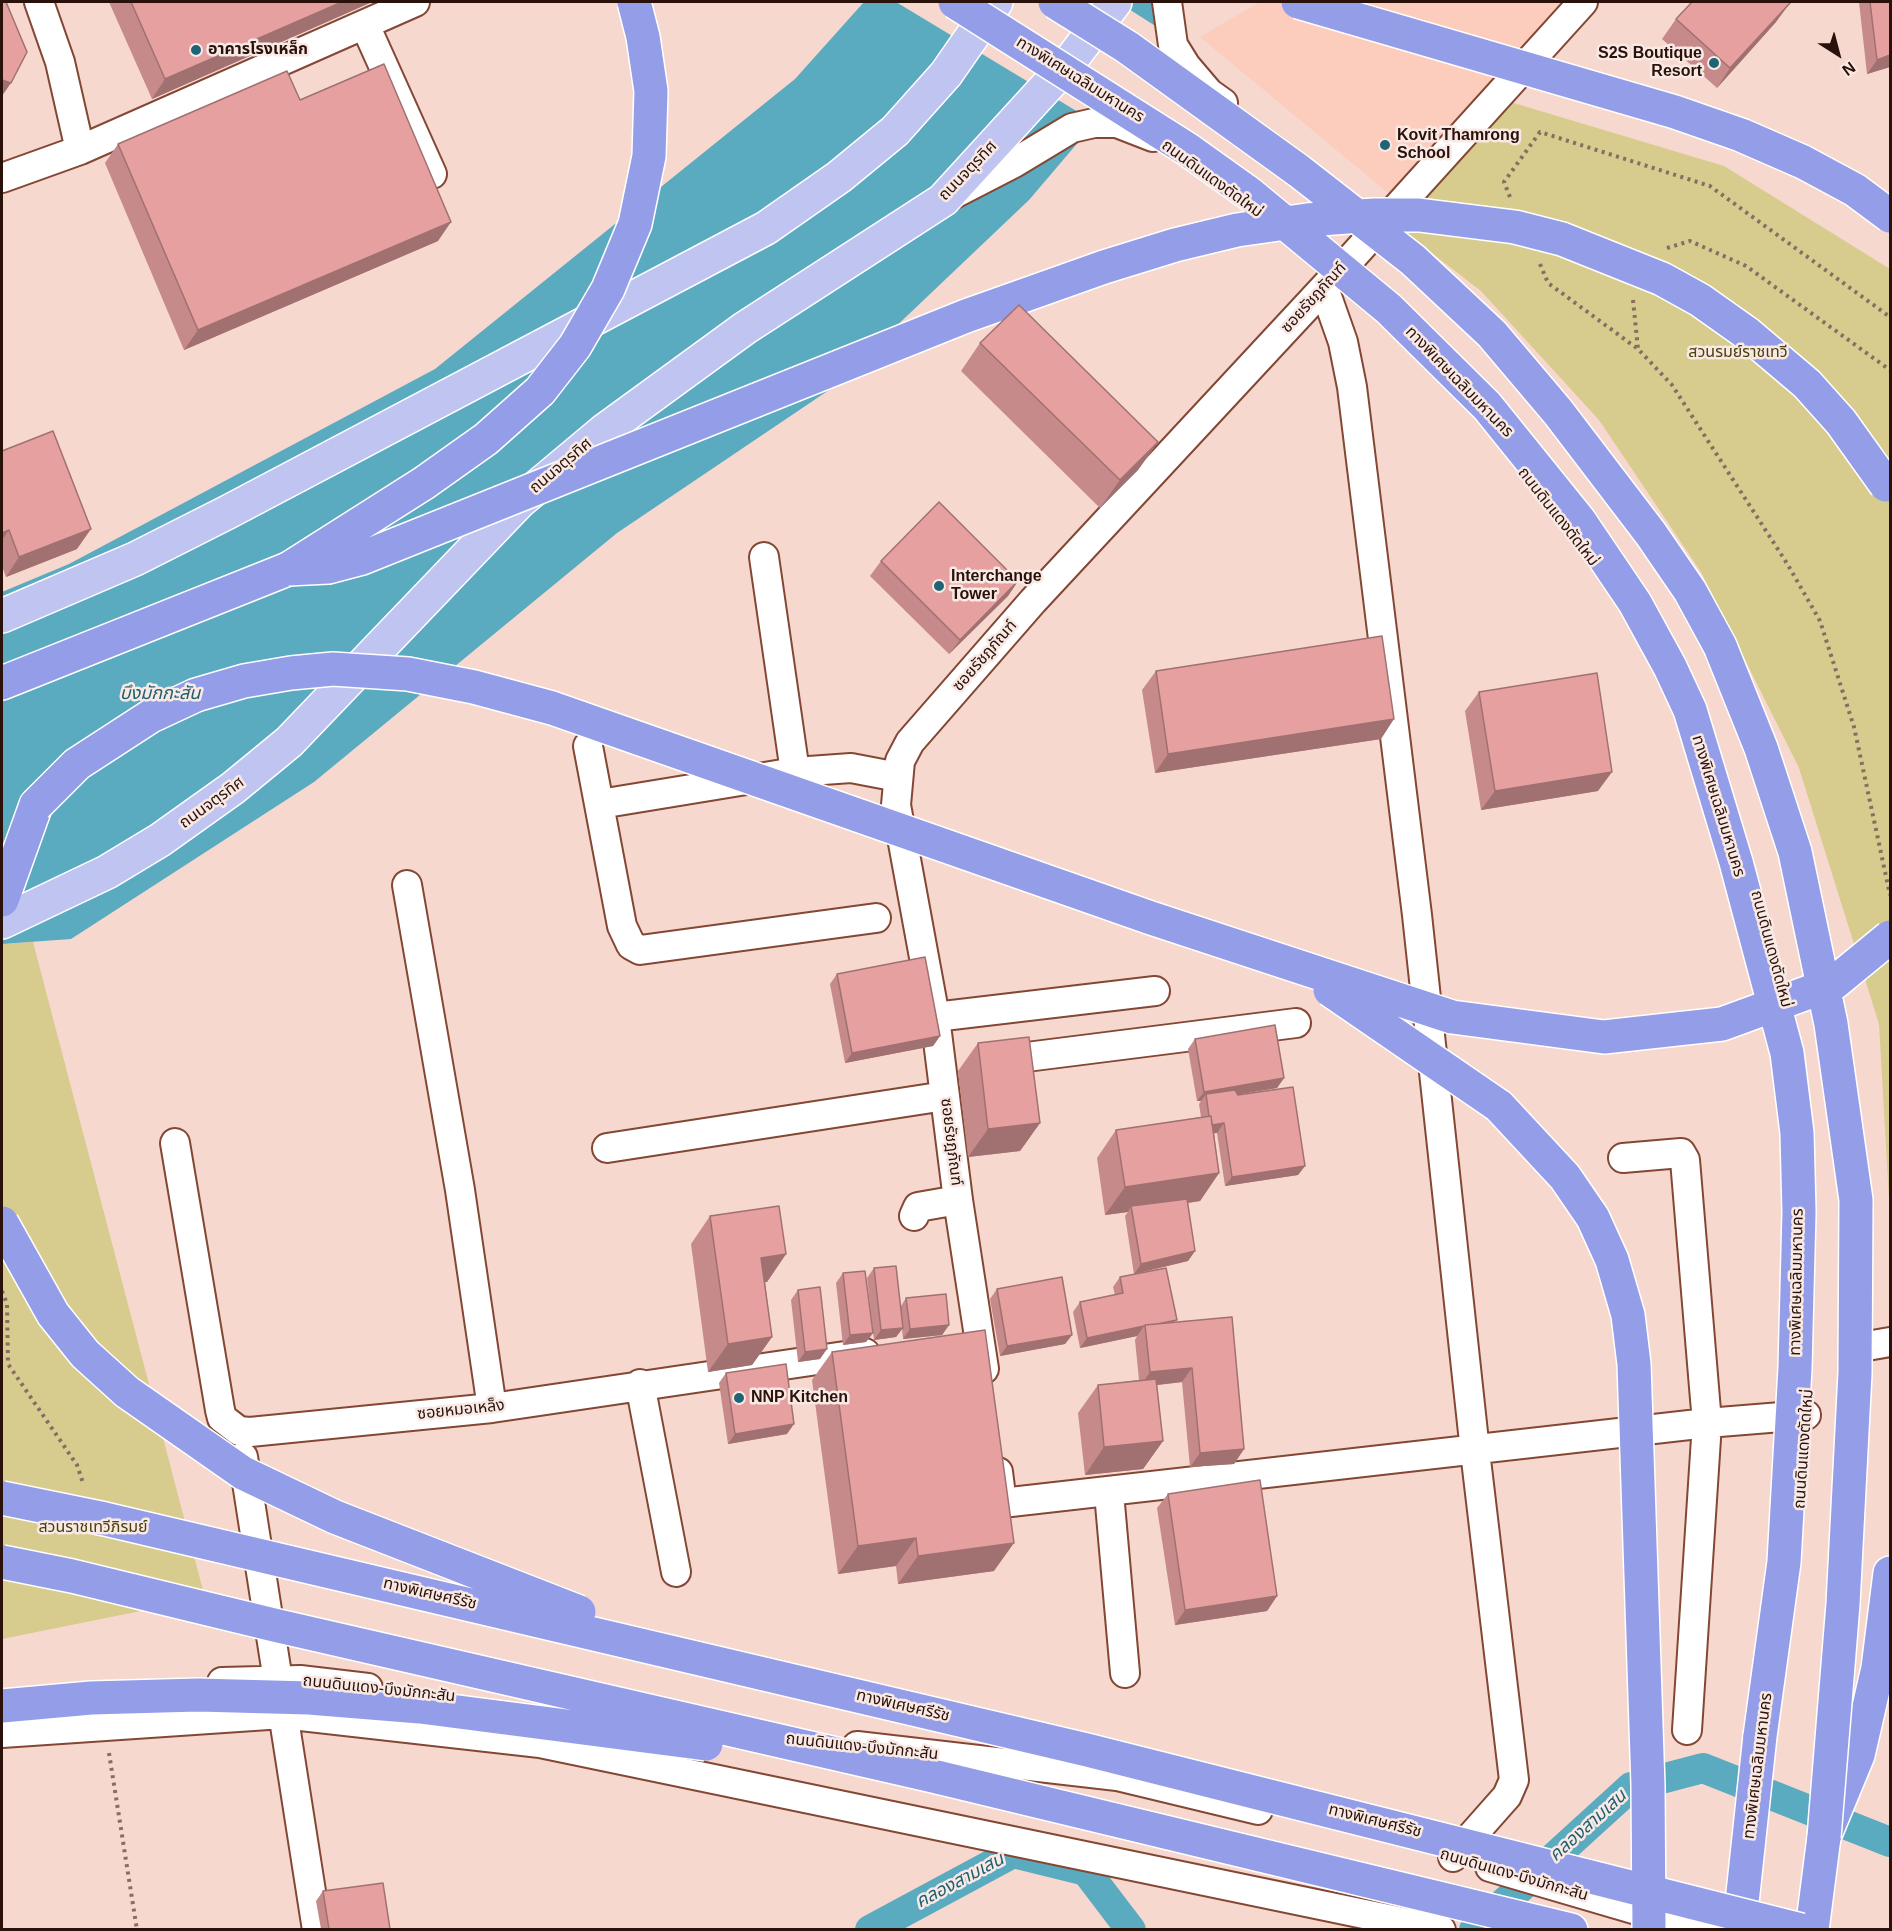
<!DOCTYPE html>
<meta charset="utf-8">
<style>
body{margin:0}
#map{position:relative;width:1892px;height:1931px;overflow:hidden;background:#f6d8cf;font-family:Arial,sans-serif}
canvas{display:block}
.frame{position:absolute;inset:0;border:3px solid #2a1109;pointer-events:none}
.north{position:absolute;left:1808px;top:24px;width:60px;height:60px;-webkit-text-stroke:4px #f8e9e5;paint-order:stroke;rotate:144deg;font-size:16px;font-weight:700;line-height:24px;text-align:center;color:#2a1109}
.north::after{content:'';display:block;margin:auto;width:21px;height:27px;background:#2a1109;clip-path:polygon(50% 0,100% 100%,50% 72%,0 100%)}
</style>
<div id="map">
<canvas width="1892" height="1931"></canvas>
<div class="frame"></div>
<div class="north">N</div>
</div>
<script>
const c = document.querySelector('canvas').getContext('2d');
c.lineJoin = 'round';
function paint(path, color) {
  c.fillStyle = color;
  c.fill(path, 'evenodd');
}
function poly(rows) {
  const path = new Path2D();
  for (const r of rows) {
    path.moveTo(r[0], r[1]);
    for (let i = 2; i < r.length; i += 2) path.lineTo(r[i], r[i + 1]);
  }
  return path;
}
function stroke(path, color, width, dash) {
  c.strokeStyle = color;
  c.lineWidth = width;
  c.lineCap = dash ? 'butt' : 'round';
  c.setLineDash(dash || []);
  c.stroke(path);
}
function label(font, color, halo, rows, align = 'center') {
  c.font = font + ' Arial,"Noto Sans Thai",sans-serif';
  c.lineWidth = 5;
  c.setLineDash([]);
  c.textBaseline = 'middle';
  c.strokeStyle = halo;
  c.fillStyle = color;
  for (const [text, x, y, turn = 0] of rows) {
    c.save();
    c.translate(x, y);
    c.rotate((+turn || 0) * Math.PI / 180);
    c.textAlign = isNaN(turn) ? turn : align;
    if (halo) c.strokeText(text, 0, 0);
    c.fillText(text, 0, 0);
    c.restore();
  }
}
paint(poly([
 [1260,2,1566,2,1393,197,1200,37]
]), '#fcccbc');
paint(poly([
 [1507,101,1724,166,1890,269,1890,1216,1879,1024,1799,768,1701,572,1599,420,1481,291,1394,224],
 [33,942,205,1598,2,1639,2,944]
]), '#d7cb8d');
paint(poly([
 [864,2,1179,2,1167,38,1029,200,829,390,617,533,314,782,71,939,2,944,2,592,69,564,435,369,795,79]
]), '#5aaac0');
paint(poly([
 [896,2,1118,2,1171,36,1098,124]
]), '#f6d8cf');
stroke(poly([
 [870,1930,1013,1853,1086,1871,1131,1930],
 [1474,1930,1631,1787,1703,1768,1890,1842]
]), '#5aaac0', 30);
const minor = poly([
 [39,2,60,62,80,150],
 [1167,2,1173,45,1186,66,1209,93,1223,103],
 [365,25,432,174],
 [2,178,80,150,415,2],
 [950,196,1014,163,1072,128,1094,123,1117,123,1153,137],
 [1324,288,1343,342,1352,387,1417,915,1475,1451,1514,1780,1507,1796,1453,1857],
 [764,557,795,772],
 [588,746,622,926,631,945,640,950,876,918],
 [600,804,795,772,851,768,898,777],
 [407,885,460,1190,492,1408],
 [935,1017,1155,991],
 [995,1061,1296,1023],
 [175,1143,220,1410,222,1418,239,1431,250,1432,492,1408,865,1353],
 [607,1148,945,1096],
 [1623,1158,1681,1153,1685,1160,1707,1423,1687,1730],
 [914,1216,918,1207,958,1200],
 [1867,1346,1890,1342],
 [984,1369,958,1200,935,1017,896,805,900,761,910,742,1033,601,1336,275,1583,2],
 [640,1384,676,1572],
 [243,1457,317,1930],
 [998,1472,1002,1503,1707,1423,1806,1415],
 [1109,1493,1125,1673],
 [222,1682,300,1680,368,1688],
 [2,1733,283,1714,540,1743,1441,1930],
 [857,1746,1117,1776,1258,1810],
 [1490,1867,1705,1930]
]);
const major = poly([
 [2,616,135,559,228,512,766,228,839,177,895,131,946,74,996,2],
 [2,922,107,872,160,840,233,788,289,742,519,502,605,430,745,328,943,200,1071,60,1115,2]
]);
const highway = poly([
 [2,683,288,569],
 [2,900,36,805],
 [937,1777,1571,1930],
 [1739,1930,1760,1736],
 [1812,1930,1824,1837,1858,1755,1878,1668,1890,1573]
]);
stroke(minor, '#834734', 32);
stroke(major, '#fff', 36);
stroke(highway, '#fff', 36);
stroke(poly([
 [1510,197,1504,182,1540,132,1710,186,1890,317],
 [1667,248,1690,241,1746,266,1890,370],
 [1540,264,1548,283,1638,349,1672,385,1788,565,1820,621,1854,727,1890,895],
 [1633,300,1638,349],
 [2,1291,7,1304,8,1364,77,1465,83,1483],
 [109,1753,137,1930]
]), '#886d64', 4, [3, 4.5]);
stroke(minor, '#fff', 28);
stroke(major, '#bfc4f1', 33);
stroke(highway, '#949de8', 33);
const highwayBridge = poly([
 [955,2,1187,149,1250,194,1389,309,1487,406,1579,520,1635,603,1670,667,1690,710,1736,862,1787,1053,1797,1133,1799,1212,1795,1368,1784,1562,1760,1736],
 [1055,2,1127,47,1299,171,1413,260,1492,334,1558,412,1651,534,1690,591,1720,646,1761,748,1795,852,1831,1024,1856,1200,1855,1373,1843,1604,1824,1837],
 [1298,2,1675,112,1741,135,1803,162,1855,190,1890,216],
 [290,568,424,483,486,439,540,391,575,346,608,289,635,224,649,156,651,91,643,37,634,2],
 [288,569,328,567,362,558,966,316,1104,267,1175,245,1237,230,1307,220,1374,215,1419,215,1515,227,1562,239,1662,279,1700,300,1748,334,1807,384,1841,422,1886,485],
 [36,805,77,764,151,716,196,695,244,681,291,673,333,669,408,674,474,687,552,708,1151,918,1452,1017,1604,1037,1722,1024,1834,983,1890,937],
 [1330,990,1499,1106,1565,1177,1593,1218,1612,1260,1628,1315,1634,1364,1648,1786,1649,1930],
 [2,1223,53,1314,85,1354,127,1392,243,1473,335,1517,579,1612],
 [2,1498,105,1519,1087,1750,1801,1930],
 [2,1562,72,1576,274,1625,937,1777],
 [2,1706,91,1698,198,1695,309,1698,420,1707,706,1744]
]);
stroke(highwayBridge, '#fff', 36, []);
stroke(highwayBridge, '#949de8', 33);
paint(poly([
 [109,2,372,2,152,99],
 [1859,2,1890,2,1890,67,1867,74],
 [1676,19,1776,22,1717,88,1662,39],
 [300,100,438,241,184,350,105,163,118,144],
 [980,343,1158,442,1138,470,1100,508,961,371],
 [2,451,77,549,6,577,2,566],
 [881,561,1018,581,1008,596,949,654,870,576],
 [1156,671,1381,739,1155,773,1142,690],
 [1479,692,1598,791,1481,810,1465,711],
 [837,974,940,1036,933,1046,845,1063,830,984],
 [1195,1039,1284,1078,1277,1088,1238,1094,1305,1166,1298,1175,1225,1186,1217,1133,1214,1133,1219,1173,1200,1201,1188,1203,1195,1251,1188,1261,1134,1274,1125,1216,1128,1212,1105,1215,1097,1158,1116,1130,1201,1117,1199,1104,1201,1101,1197,1101,1188,1049],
 [978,1043,1040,1123,1020,1151,968,1157,958,1071],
 [710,1216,786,1254,767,1282,765,1282,772,1337,752,1365,708,1372,691,1244],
 [874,1268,901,1306,906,1298,949,1325,942,1335,903,1339,902,1329,896,1337,874,1340,867,1278],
 [843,1273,873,1333,866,1342,843,1345,836,1283],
 [1120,1277,1175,1322,1244,1449,1234,1464,1190,1467,1182,1382,1157,1385,1163,1441,1143,1469,1085,1475,1078,1413,1098,1385,1139,1380,1135,1340,1137,1336,1080,1348,1073,1312,1080,1302,1115,1295,1113,1287],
 [997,1289,1072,1335,1065,1344,1000,1356,990,1299],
 [798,1290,820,1359,798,1362,791,1300],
 [832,1352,994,1571,898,1584,896,1566,838,1574,812,1380],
 [726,1373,787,1434,728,1444,719,1383],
 [1168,1494,1277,1596,1267,1611,1175,1625,1157,1508],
 [323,1891,390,1929,321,1929,316,1901]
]), '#c68a8a');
paint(poly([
 [342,2,372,2,152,99,165,79],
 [1790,3,1776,22,1717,88,1730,68],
 [1890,55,1890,67,1867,74,1877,60],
 [2,80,11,83,2,96],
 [451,222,438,241,184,350,198,330],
 [1158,442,1138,470,1100,508,1120,480],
 [91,529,77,549,6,577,19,557],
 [9,530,2,540,2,533],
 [1018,581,1008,596,949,654,960,640],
 [1394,719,1381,739,1155,773,1168,754],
 [1612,772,1598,791,1481,810,1495,791],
 [940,1036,933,1046,845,1063,852,1053],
 [1284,1078,1277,1088,1207,1100,1206,1094,1201,1101,1197,1101,1204,1092],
 [1040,1123,1020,1151,968,1157,988,1129],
 [1224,1123,1217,1133,1204,1135,1210,1125],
 [1305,1166,1298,1175,1225,1186,1232,1177],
 [1219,1173,1200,1201,1132,1211,1131,1206,1128,1212,1105,1215,1125,1187],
 [1195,1251,1188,1261,1134,1274,1141,1264],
 [786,1254,767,1282,741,1286,761,1258],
 [949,1325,942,1335,903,1339,910,1329],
 [1144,1326,1137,1336,1080,1348,1087,1338],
 [903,1328,896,1337,874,1340,881,1330],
 [873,1333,866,1342,843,1345,850,1335],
 [1072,1335,1065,1344,1000,1356,1007,1346],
 [772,1337,752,1365,708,1372,728,1344],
 [827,1349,820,1359,798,1362,805,1352],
 [1192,1368,1182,1382,1140,1387,1150,1372],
 [794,1424,787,1434,728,1444,735,1434],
 [1163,1441,1143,1469,1085,1475,1104,1447],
 [1244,1449,1234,1464,1190,1467,1200,1453],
 [916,1538,896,1566,838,1574,858,1546],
 [1014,1543,994,1571,898,1584,918,1556],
 [1277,1596,1267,1611,1175,1625,1185,1610]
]), '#a17070');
const building = poly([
 [2,2,6,2,27,52,11,83,2,80,2,2],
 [131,2,342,2,165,79,131,2],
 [1692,2,1788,2,1790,3,1730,68,1676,19,1692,2],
 [1870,2,1890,2,1890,55,1877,60,1870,2],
 [384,64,451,222,198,330,118,144,287,71,300,100,384,64],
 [1019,305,1158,442,1120,480,980,343,1019,305],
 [53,431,91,529,19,557,9,530,2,533,2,451,53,431],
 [939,502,1018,581,960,640,881,561,939,502],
 [1382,636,1394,719,1168,754,1156,671,1382,636],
 [1597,673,1612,772,1495,791,1479,692,1597,673],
 [925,957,940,1036,852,1053,837,974,925,957],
 [1275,1025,1284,1078,1204,1092,1195,1039,1275,1025],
 [1029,1037,1040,1123,988,1129,978,1043,1029,1037],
 [1293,1087,1305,1166,1232,1177,1224,1123,1212,1125,1211,1116,1209,1116,1206,1094,1235,1090,1238,1095,1293,1087],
 [1211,1116,1219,1173,1125,1187,1116,1130,1211,1116],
 [1187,1199,1195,1251,1141,1264,1131,1206,1187,1199],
 [779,1206,786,1254,761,1258,772,1337,728,1344,710,1216,779,1206],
 [896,1266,903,1328,881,1330,874,1268,896,1266],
 [1166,1268,1177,1320,1157,1324,1145,1325,1144,1326,1087,1338,1080,1302,1123,1293,1120,1277,1166,1268],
 [865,1271,873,1333,850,1335,843,1273,865,1271],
 [1062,1277,1072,1335,1007,1346,997,1289,1062,1277],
 [820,1287,827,1349,805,1352,798,1290,820,1287],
 [946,1294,949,1325,910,1329,906,1298,946,1294],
 [1232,1317,1244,1449,1200,1453,1192,1368,1150,1372,1145,1325,1232,1317],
 [985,1330,1014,1543,918,1556,916,1538,858,1546,832,1352,985,1330],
 [786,1364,794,1424,735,1434,726,1373,786,1364],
 [1156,1379,1163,1441,1104,1447,1098,1385,1156,1379],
 [1260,1480,1277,1596,1185,1610,1168,1494,1260,1480],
 [383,1883,390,1929,329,1929,323,1891,383,1883]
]);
paint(building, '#e6a0a0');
stroke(building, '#a17070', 1.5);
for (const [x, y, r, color] of [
 [196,50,6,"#1f6375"],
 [1714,63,6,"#1f6375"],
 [1385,145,6,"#1f6375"],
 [939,586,6,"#1f6375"],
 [739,1398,6,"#1f6375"]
]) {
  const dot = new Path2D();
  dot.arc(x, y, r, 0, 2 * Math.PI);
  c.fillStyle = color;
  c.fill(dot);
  stroke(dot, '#f8e9e5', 2);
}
label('bold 16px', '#2a1109', '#f8e9e5', [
 ["อาคารโรงเหล็ก",208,50],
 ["S2S Boutique",1702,54,"right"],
 ["Resort",1702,72,"right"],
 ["Kovit Thamrong",1397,136],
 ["School",1397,154],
 ["Interchange",951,577],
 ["Tower",951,595],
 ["NNP Kitchen",751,1398]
], 'left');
label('16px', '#2a1109', '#f8e9e5', [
 ["ทางพิเศษเฉลิมมหานคร",1080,80,32],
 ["ถนนจตุรทิศ",968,171,-46],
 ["ถนนดินแดงตัดใหม่",1212,179,36],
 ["ซอยรัชฎภัณฑ์",1314,298,-48],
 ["ทางพิเศษเฉลิมมหานคร",1459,382,46],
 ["ถนนจตุรทิศ",561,466,-40],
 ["ถนนดินแดงตัดใหม่",1558,517,52],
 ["ซอยรัชฎภัณฑ์",985,656,-49],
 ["ถนนจตุรทิศ",212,803,-36],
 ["ทางพิเศษเฉลิมมหานคร",1718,806,73],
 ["ถนนดินแดงตัดใหม่",1771,949,75],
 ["ซอยรัชฎภัณฑ์",951,1142,83],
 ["ทางพิเศษเฉลิมมหานคร",1797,1282,-89],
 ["ซอยหมอเหล็ง",461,1410,-6],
 ["ถนนดินแดงตัดใหม่",1804,1449,-86],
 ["ทางพิเศษศรีรัช",430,1594,13],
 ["ถนนดินแดง-บึงมักกะสัน",379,1689,6],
 ["ทางพิเศษศรีรัช",903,1706,13],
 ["ถนนดินแดง-บึงมักกะสัน",862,1747,6],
 ["ทางพิเศษเฉลิมมหานคร",1758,1766,-83],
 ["ทางพิเศษศรีรัช",1375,1821,14],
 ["ถนนดินแดง-บึงมักกะสัน",1514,1875,16]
]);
label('16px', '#49400c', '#f8e9e5', [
 ["สวนรมย์ราชเทวี",1738,353],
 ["สวนราชเทวีภิรมย์",93,1528]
]);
label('italic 18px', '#1e5f70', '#f8e9e5', [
 ["บึงมักกะสัน",160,694],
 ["คลองสามเสน",1588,1826,-42],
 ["คลองสามเสน",960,1881,-28]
]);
</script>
